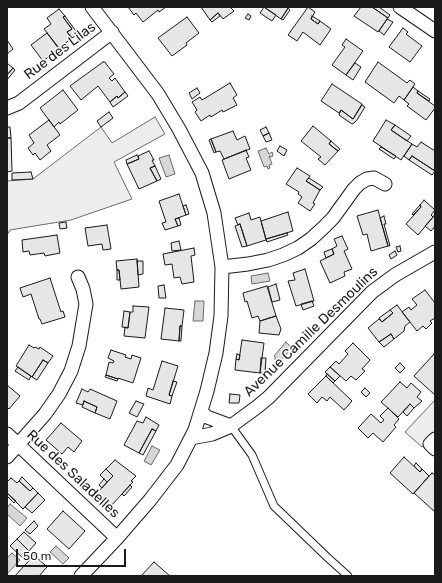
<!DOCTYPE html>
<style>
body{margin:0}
#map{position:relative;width:442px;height:583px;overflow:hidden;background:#fff;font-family:Rubik,sans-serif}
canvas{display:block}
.frame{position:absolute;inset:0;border:8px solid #1a1a1a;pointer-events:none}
.scale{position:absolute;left:16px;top:549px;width:110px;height:18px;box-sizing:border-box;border:2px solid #1a1a1a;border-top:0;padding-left:5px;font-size:12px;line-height:14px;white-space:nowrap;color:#1a1a1a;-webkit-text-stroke:3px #fff;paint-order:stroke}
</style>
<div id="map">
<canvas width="442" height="583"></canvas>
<div class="frame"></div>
<div class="scale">50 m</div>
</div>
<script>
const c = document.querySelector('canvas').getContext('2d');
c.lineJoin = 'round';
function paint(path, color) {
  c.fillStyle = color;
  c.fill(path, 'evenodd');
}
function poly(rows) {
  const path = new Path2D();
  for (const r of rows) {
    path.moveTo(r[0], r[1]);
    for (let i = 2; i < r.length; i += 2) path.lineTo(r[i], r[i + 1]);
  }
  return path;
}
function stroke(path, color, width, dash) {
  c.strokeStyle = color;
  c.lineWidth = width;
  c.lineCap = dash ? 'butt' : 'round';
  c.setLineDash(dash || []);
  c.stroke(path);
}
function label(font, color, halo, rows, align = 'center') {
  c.font = font + ' Rubik,sans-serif';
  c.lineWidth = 3;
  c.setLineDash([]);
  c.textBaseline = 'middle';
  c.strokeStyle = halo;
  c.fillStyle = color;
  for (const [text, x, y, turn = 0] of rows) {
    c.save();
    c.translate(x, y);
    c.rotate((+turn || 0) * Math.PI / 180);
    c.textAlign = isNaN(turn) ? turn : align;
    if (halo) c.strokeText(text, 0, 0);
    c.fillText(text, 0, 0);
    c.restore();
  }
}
const built = poly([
 [155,117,165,134,114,162,132,199,71,220,10,230,7,235,7,181,33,179,101,127,112,143,155,117],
 [435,400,435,432,422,447,405,432,435,400]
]);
paint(built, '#ededed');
stroke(built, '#6a6a6a', 1);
const water = poly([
 [266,148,269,154,272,152,273,154,272,157,269,156,272,164,269,165,270,168,268,169,267,166,264,167,258,151,266,148],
 [169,155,175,174,166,177,159,158,169,155],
 [268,273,270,281,252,284,251,276,268,273],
 [195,301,204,301,203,321,193,321,195,301],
 [286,342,292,348,280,361,279,360,276,361,275,360,275,357,274,356,286,342],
 [152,446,160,450,151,465,144,461,152,446],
 [10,504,27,518,20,526,7,514,7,508,10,504],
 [56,546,69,558,63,564,50,552,56,546],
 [12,553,20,560,7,574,7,558,12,553]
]);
paint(water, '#d7d7d7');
stroke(water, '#6a6a6a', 1);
const building = poly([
 [128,7,166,7,159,12,158,10,143,22,136,13,134,15,128,7],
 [201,7,230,7,234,11,223,19,218,13,210,20,201,7],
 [264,7,276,15,272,21,260,13,264,7],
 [264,7,289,7,281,19,264,7],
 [308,7,315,12,311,19,318,24,320,21,331,29,320,45,303,32,297,41,288,35,308,7],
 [361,7,372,7,388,18,378,32,354,16,361,7],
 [372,7,379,7,390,15,388,18,372,7],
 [288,8,290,10,283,20,281,19,288,8],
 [59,9,65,16,63,17,72,29,67,32,72,38,59,48,44,29,51,24,47,18,59,9],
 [218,13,220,16,212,22,210,20,218,13],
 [248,14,251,16,249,20,245,18,248,14],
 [65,16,78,34,72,38,67,32,72,29,63,17,65,16],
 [312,16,320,21,318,24,311,19,312,16],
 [187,17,199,33,186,43,187,45,172,56,158,38,187,17],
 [387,19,393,22,384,35,379,31,387,19],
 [403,28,408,32,406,34,422,46,410,62,389,47,403,28],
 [47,33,59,49,43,61,31,45,47,33],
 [346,39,363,51,346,75,332,65,345,47,342,45,346,39],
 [7,40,13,49,7,54,7,40],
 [103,62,105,62,107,65,114,74,109,78,112,81,115,78,125,92,118,98,117,96,110,102,98,86,81,100,70,86,103,62],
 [378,62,407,83,410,80,415,84,404,100,399,96,394,103,365,82,378,62],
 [7,63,13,68,7,75,7,63],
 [355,63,361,67,353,80,346,75,355,63],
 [13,68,15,70,7,80,7,75,13,68],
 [230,83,237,95,233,98,237,105,223,112,222,110,211,117,210,115,201,121,195,112,197,110,192,102,200,97,202,100,230,83],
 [332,84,362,104,353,119,341,110,339,113,321,101,332,84],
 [413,87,418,91,417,93,435,106,435,108,426,120,407,106,409,104,404,100,413,87],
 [197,88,200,93,192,99,189,93,197,88],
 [63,90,78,110,60,124,59,122,54,127,40,108,63,90],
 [418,91,430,99,429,101,417,93,418,91],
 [125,92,128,96,113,107,110,102,117,96,118,98,125,92],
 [362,105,365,107,357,120,354,123,352,124,339,115,341,110,353,119,362,105],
 [109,112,113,118,101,127,97,121,109,112],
 [49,120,60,135,47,145,51,151,40,160,35,153,33,155,28,148,34,143,29,135,49,120],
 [386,120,395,125,391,130,412,144,401,160,373,141,386,120],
 [395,125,411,136,407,141,391,130,395,125],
 [313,126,331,141,329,144,338,151,325,165,318,159,321,157,301,141,313,126],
 [7,127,10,127,11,138,7,138,7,127],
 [266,127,269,133,263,136,260,130,266,127],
 [233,131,237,140,245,136,250,149,224,159,220,151,216,152,211,139,233,131],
 [269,133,272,140,266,142,263,136,269,133],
 [7,138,11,138,12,171,7,172,7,138],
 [211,139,216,152,214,153,209,140,211,139],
 [331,141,340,149,338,151,329,144,331,141],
 [421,142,435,151,435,171,412,156,409,160,404,156,412,144,417,147,421,142],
 [280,146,287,150,284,156,277,151,280,146],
 [381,147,396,156,394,159,379,149,381,147],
 [246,150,249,157,246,158,251,170,229,179,222,160,246,150],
 [149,151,154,160,152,160,155,166,150,168,157,181,139,189,127,164,139,159,138,156,149,151],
 [137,155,139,159,127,164,126,160,137,155],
 [412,156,435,171,432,175,409,160,412,156],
 [155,166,161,179,157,181,150,168,155,166],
 [297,168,310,176,306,181,320,190,313,203,315,204,310,211,298,203,302,197,298,194,299,192,286,184,297,168],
 [31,172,33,179,12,180,12,173,31,172],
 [309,178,323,187,320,190,306,181,309,178],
 [179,194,186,215,175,219,178,226,165,230,162,223,166,222,159,201,179,194],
 [424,200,435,210,431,215,433,217,418,235,406,224,421,207,420,205,424,200],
 [186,205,189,214,186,215,183,206,186,205],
 [420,205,421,207,413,215,412,214,420,205],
 [378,210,388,246,371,251,367,234,363,235,357,216,378,210],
 [288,212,293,231,266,239,261,221,288,212],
 [249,213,251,220,260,217,266,240,247,246,240,224,238,225,235,218,249,213],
 [435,214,435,226,431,231,425,226,433,217,435,214],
 [384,216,386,224,384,224,390,246,388,246,380,218,384,216],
 [179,218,181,225,178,226,175,219,179,218],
 [66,222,67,228,60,229,59,223,66,222],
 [240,224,247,246,242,247,235,226,240,224],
 [107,225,111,249,103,250,102,244,88,246,85,228,107,225],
 [287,233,288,235,267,242,266,239,287,233],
 [57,235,60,253,45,256,44,253,30,255,29,251,23,252,22,240,57,235],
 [342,236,348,249,344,251,352,269,344,272,345,276,330,283,320,261,334,254,332,249,337,246,334,239,342,236],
 [179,241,181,250,172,251,171,243,179,241],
 [400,246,401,251,398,252,396,247,400,246],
 [194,248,195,255,191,256,194,282,182,284,180,277,174,278,172,264,165,265,163,254,194,248],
 [332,249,334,254,326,258,324,252,332,249],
 [395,251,397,255,391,259,389,255,395,251],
 [137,259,139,287,121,289,119,270,117,270,116,261,137,259],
 [137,261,143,261,143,274,138,275,137,261],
 [305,269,314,301,296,306,288,281,295,280,293,273,305,269],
 [117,270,119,270,120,280,117,280,117,270],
 [50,278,61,312,63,311,65,317,42,324,40,319,39,319,31,294,23,297,20,288,50,278],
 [276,284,280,300,272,302,268,287,276,284],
 [164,285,166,298,159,298,158,286,164,285],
 [267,286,276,316,260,321,258,316,252,318,247,301,245,302,243,293,267,286],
 [425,290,435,303,435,318,430,321,432,323,426,329,423,326,417,331,402,312,409,307,411,310,417,305,412,299,425,290],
 [312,301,314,306,303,310,301,304,312,301],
 [397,305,410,322,405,326,404,331,394,339,391,334,379,342,368,328,379,319,382,322,393,313,390,310,397,305],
 [133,306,149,307,145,338,124,336,125,327,128,328,130,312,133,312,133,306],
 [165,308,184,310,182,326,180,326,179,341,161,339,165,308],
 [390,310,393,313,382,322,379,318,390,310],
 [124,311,130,312,128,328,122,327,124,311],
 [276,316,281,329,279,335,259,333,260,321,276,316],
 [180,326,182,326,181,341,179,341,180,326],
 [391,334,394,339,384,347,379,342,391,334],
 [242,340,264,343,260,373,235,370,236,359,239,360,242,340],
 [353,343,370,360,362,369,365,371,356,380,351,376,346,381,330,367,336,361,339,364,348,354,345,351,353,343],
 [29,345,34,348,35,347,39,349,40,347,53,356,48,363,43,360,32,377,16,366,29,345],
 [111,350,126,355,125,357,131,359,132,355,141,358,133,383,118,378,118,379,106,375,109,362,113,363,114,361,108,358,111,350],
 [237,354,240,355,239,360,236,359,237,354],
 [434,354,435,355,435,395,414,376,434,354],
 [261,358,266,358,265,373,260,373,261,358],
 [43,360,48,363,37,380,32,377,43,360],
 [162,361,178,366,169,395,172,396,170,404,146,396,148,388,153,390,162,361],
 [400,363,405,368,400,373,395,368,400,363],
 [18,367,31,376,29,380,15,371,18,367],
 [330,367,340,376,335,381,325,372,330,367],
 [327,374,335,381,333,383,326,376,327,374],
 [106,375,118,379,117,381,105,377,106,375],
 [326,376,352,401,344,410,330,397,327,401,322,397,317,403,308,394,326,376],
 [173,381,177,382,172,396,169,395,173,381],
 [400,382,407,388,411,383,421,392,417,397,422,401,414,408,410,404,398,417,381,402,400,382],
 [7,385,20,396,9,409,7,407,7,385],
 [365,388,370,393,366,397,361,392,365,388],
 [82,389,88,392,90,389,117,401,110,419,95,413,97,407,84,401,83,405,76,403,82,389],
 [230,394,240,395,239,403,229,403,230,394],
 [84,401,97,407,95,413,82,407,84,401],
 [136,401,144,404,137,417,129,413,136,401],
 [410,404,414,408,407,416,403,412,410,404],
 [388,408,399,419,394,425,396,427,383,442,373,433,368,438,358,428,371,414,381,423,384,420,380,416,388,408],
 [146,417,159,425,156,431,152,429,139,453,124,445,137,421,143,423,146,417],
 [61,423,82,441,74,452,68,447,62,454,46,440,61,423],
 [152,429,156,431,143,455,139,453,152,429],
 [404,457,420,472,422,469,429,476,413,494,390,473,404,457],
 [115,460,136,476,131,481,133,482,110,507,96,494,113,476,106,469,115,460],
 [416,463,422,469,420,472,414,466,416,463],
 [106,469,113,476,107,482,100,475,106,469],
 [432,473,435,475,435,512,414,493,432,473],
 [22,477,33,488,30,491,19,481,22,477],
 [11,478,17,483,19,481,30,491,33,488,38,493,23,509,7,493,7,482,11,478],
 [104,479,107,482,102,488,99,485,104,479],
 [130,485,132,487,124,496,122,494,130,485],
 [7,493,16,501,14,503,7,496,7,493],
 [38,493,45,500,32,513,25,507,38,493],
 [63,511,85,531,69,549,47,529,63,511],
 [34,521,38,526,30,534,25,530,34,521],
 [24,532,36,543,29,551,17,539,24,532],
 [17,539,30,552,24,559,10,546,17,539],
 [34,555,47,567,39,576,15,576,34,555],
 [154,562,170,576,141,576,154,562]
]);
paint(building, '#e6e6e6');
stroke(building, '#1a1a1a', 1);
const lane = poly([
 [231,426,252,455,274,506,327,557,348,576]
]);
const street = poly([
 [400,7,435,31],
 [7,108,19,103,112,32],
 [222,267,248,264,268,260,283,255,298,248,311,239,322,229,333,218,354,189,360,183,367,179,374,178,385,184],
 [201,412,207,417,231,426],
 [7,434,117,538],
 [191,438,212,434,231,426,257,407,269,397,372,292,395,275,435,252],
 [435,439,430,444,435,449],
 [7,457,45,414,59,394,71,371,79,346,86,304,83,289,78,277],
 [81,576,117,538,150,500,177,465,195,430,207,391,216,353,221,316,222,267,214,213,202,173,179,129,158,94,92,7]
]);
stroke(lane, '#1a1a1a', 9);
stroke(street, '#1a1a1a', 15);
stroke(lane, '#fff', 7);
stroke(street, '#fff', 13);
label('14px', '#1a1a1a', '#fff', [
 ["Rue des Lilas",60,51,-37],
 ["Avenue Camille Desmoulins",311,332,-44],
 ["Rue des Saladelles",73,474,43]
]);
</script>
